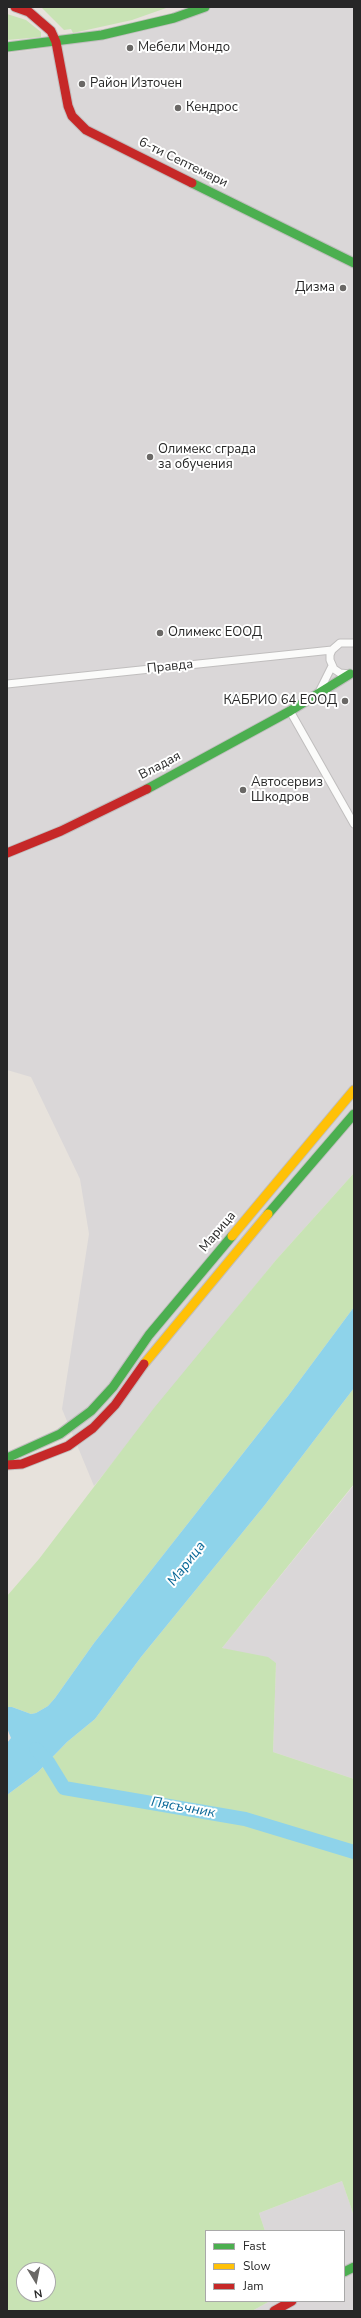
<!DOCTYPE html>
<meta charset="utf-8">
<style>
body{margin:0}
#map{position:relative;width:361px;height:2318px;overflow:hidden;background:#e7e2dc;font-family:"Nunito Sans",sans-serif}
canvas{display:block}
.frame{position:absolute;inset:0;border:8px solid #272727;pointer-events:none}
.legend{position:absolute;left:205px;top:2230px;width:140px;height:72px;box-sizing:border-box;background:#fff;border:1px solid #a9a9a9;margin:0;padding:5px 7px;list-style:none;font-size:12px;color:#272727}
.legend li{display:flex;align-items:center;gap:8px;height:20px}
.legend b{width:20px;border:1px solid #a9a9a9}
.north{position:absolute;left:16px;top:2262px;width:40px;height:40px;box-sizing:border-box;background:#fff;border:1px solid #a9a9a9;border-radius:50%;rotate:170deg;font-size:11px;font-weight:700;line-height:16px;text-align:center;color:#272727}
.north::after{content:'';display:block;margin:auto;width:14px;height:18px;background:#6a6866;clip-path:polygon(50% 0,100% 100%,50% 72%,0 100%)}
</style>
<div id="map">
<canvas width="361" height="2318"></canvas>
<div class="frame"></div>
<ul class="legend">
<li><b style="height:5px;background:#4caf50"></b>Fast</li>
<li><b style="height:5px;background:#ffc107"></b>Slow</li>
<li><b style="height:5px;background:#c62828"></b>Jam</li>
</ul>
<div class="north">N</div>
</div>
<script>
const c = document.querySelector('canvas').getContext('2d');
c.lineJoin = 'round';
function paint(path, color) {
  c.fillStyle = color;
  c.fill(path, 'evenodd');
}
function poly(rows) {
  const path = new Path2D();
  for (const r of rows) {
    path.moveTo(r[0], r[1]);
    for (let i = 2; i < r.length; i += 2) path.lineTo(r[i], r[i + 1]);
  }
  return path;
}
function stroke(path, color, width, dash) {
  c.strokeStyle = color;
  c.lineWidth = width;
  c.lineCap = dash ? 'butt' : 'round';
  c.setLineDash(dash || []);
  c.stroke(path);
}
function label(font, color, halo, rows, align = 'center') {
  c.font = font + ' "Nunito Sans",sans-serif';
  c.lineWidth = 4;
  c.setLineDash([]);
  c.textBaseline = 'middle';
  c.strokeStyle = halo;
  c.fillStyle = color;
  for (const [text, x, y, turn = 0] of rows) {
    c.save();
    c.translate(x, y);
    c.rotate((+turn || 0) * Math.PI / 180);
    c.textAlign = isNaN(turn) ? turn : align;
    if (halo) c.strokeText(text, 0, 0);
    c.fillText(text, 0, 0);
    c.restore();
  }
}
paint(poly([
 [216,7,354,7,354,1173,276,1260,94,1486,62,1409,89,1234,80,1179,31,1077,7,1070,7,53,40,49],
 [354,1485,354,1779,273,1752,276,1663,222,1648],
 [342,2181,354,2216,354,2311,252,2311,270,2301,344,2301,344,2231,265,2231,259,2213]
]), '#dad7d8');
paint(poly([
 [41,7,169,7,132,20,73,33,71,29,64,30],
 [7,14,26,20,41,32,41,37,7,40],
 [354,1173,354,1307,288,1396,94,1643,55,1698,48,1706,36,1713,31,1714,12,1707,7,1707,7,1596,39,1559,154,1408,276,1260],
 [354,1388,354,1484,222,1648,268,1657,276,1663,273,1752,354,1779,354,2216,342,2181,259,2213,265,2231,206,2231,206,2301,270,2301,252,2311,7,2311,7,1795,38,1772,67,1742,95,1719,141,1657,264,1506],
 [24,2270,48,2270,48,2294,24,2294]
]), '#c8e3b4');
paint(poly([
 [354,1307,354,1388,264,1506,141,1657,95,1719,67,1742,38,1772,7,1795,7,1743,11,1738,7,1728,7,1707,12,1707,31,1714,36,1713,48,1706,55,1698,94,1643,288,1396]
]), '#8ed3ea');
stroke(poly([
 [36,1749,48,1762,64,1788,245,1819,354,1852]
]), '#8ed3ea', 14);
const street = poly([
 [350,674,340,673,334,669,330,660,330,655,332,650,340,643,354,643],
 [7,684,332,650],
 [319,692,332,666],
 [290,711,354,824]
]);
const fast = poly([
 [7,47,102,35,174,18,205,7],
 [192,183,354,263],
 [147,789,290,711,350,674],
 [268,1214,354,1114],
 [7,1458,60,1434,91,1411,113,1387,149,1335,232,1236],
 [344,2272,354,2267]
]);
const slow = poly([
 [232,1236,354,1090],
 [144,1364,268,1214]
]);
const jam = poly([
 [15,7,29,12,51,31,56,42,68,106,72,116,86,130,192,183],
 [7,853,61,831,147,789],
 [7,1465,22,1464,68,1446,93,1428,115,1405,144,1364],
 [274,2311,292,2301]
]);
stroke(street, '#c0bebe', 9);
stroke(fast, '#c0bebe', 11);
stroke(slow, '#c0bebe', 11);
stroke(jam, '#c0bebe', 11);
stroke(street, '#fbfbfa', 7);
stroke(fast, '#4caf50', 9);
stroke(slow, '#ffc107', 9);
stroke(jam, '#c62828', 9);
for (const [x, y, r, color] of [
 [130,48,4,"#6a6866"],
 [82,84,4,"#6a6866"],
 [178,108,4,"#6a6866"],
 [343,288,4,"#6a6866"],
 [150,457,4,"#6a6866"],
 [160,633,4,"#6a6866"],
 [345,701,4,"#6a6866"],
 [243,790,4,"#6a6866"]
]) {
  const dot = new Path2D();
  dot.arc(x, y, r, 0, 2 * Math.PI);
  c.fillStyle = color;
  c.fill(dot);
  stroke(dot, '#fff', 1.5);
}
label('13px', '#272727', '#fff', [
 ["Мебели Мондо",138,48],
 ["Район Източен",90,84],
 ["Кендрос",186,108],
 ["Дизма",335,288,"right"],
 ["Олимекс сграда",158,450],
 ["за обучения",158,465],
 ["Олимекс ЕООД",168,633],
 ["КАБРИО 64 ЕООД",337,701,"right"],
 ["Автосервиз",251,783],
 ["Шкодров",251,798]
], 'left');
label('13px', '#272727', '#fff', [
 ["6-ти Септември",183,163,26],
 ["Правда",170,667,-6],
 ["Владая",160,766,-28],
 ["Марица",218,1232,-50]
]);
label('italic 14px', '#0b6998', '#fff', [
 ["Марица",187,1564,-52],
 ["Пясъчник",183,1808,10]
]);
</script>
